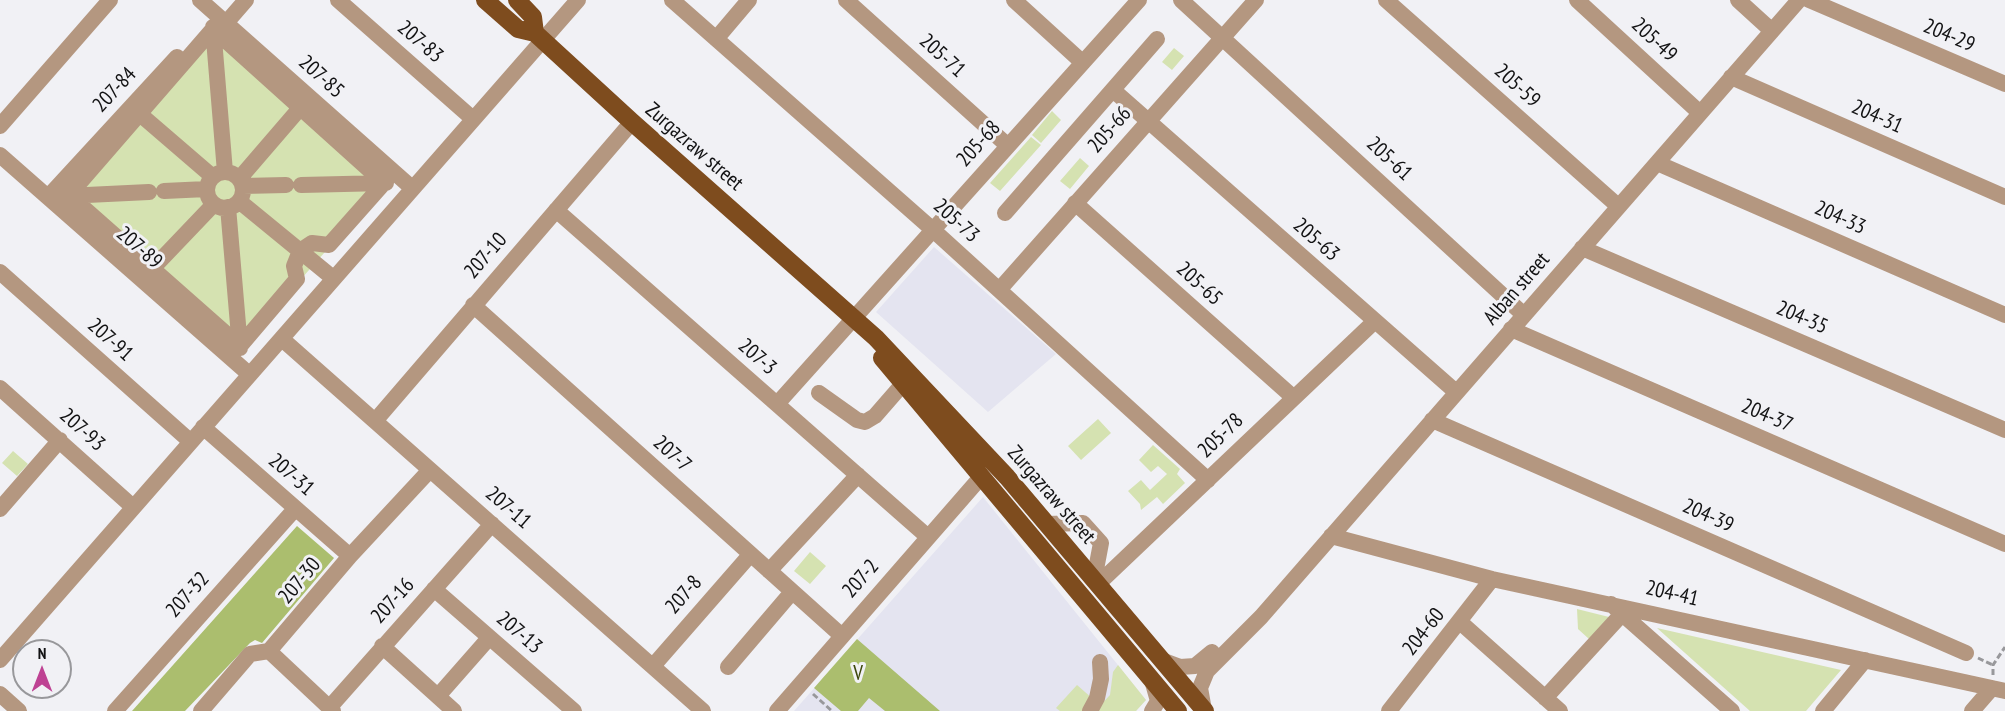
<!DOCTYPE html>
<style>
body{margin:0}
#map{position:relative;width:2005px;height:711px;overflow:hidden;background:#f1f1f5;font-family:"PT Sans Narrow",sans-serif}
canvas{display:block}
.north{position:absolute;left:12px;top:639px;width:60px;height:60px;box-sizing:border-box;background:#f1f1f5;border:2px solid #98989b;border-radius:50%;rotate:0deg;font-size:16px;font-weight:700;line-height:24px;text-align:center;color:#121213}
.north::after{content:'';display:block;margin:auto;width:21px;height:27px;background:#be4293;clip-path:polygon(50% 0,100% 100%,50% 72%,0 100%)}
</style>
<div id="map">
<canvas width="2005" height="711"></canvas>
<div class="north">N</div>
</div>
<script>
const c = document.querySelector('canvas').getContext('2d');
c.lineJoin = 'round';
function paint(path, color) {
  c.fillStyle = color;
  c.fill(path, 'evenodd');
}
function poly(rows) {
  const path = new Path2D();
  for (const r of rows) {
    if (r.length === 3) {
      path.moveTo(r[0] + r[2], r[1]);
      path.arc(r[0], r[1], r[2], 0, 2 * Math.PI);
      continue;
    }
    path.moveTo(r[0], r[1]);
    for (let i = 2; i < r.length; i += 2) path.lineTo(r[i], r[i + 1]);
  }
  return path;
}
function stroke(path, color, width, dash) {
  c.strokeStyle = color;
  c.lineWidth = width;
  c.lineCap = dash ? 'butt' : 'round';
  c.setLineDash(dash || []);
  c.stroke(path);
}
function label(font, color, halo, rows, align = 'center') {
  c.font = font + ' "PT Sans Narrow",sans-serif';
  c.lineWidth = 6;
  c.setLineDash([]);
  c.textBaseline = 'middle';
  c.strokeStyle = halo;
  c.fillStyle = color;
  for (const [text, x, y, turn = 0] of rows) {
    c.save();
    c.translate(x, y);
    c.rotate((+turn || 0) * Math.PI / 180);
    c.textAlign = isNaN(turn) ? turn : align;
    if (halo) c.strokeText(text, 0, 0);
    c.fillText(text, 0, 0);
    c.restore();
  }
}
paint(poly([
 [934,247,1056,354,988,412,876,312],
 [983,497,1146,700,1136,711,794,711]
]), '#e4e4f0');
paint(poly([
 [213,27,386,183,240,348,66,196],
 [1174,48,1184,56,1172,70,1162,62],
 [1052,111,1061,120,1041,143,1032,135],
 [1031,137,1041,145,1000,191,990,183],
 [1080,158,1089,166,1070,189,1060,181],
 [1098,419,1111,433,1081,460,1068,446],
 [1153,445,1180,469,1177,474,1185,483,1163,504,1157,497,1141,510,1140,504,1128,491,1141,480,1150,490,1167,474,1158,466,1151,472,1139,460],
 [13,451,28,464,17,476,2,463],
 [810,552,826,566,810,584,794,571],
 [1577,609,1609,617,1589,639,1578,629],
 [1657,628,1841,670,1806,711,1750,711],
 [1118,665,1146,700,1136,711,1095,711,1110,695,1113,672],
 [1077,685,1093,699,1082,711,1060,711,1056,708]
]), '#d5e2b1');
paint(poly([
 [297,526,334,558,262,643,255,640,250,643,185,711,132,711],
 [857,639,940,711,885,711,869,698,858,711,841,711,814,688]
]), '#abbe6e');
stroke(poly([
 [1978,658,1993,665],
 [1993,675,1993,665,2005,647],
 [813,694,832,711]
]), '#98989b', 3, [6, 3]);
stroke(poly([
 [200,0,412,188],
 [338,0,473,119],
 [672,0,932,229,1208,480],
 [846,0,1007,145],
 [1014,0,1082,62],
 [1181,0,1524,315],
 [1386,0,1618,206],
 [1577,0,1700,113],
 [1738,0,1772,31],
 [1809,0,2005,84],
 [226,23,246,0],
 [213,27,225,172],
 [213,29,384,183,329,245,312,243,300,251,294,266,297,279,240,346,69,195,213,29],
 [716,39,749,0],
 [1731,77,2005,197],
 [1113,90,1456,392],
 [134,109,213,177],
 [0,126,110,0],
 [0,155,249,374],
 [1657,163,2005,315],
 [225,190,18],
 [239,179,301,107],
 [301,185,386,183],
 [243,186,286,185],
 [164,191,207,189],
 [66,196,149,192],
 [48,197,177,57],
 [239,201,333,278],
 [1075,203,1294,398],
 [228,207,240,348],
 [556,210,928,537],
 [1005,213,1157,39],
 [1582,248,2005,430],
 [151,270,214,204],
 [0,272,191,442],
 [999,290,1256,0],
 [473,305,842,636],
 [1511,329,2005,544],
 [282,339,703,711],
 [0,388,133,507],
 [819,393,857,420,865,422,875,416,902,385],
 [777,404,1139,0],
 [1432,420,1966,653],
 [375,421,632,122],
 [203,427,350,556],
 [0,509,60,440],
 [1046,524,1083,523,1101,543,1094,580],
 [1331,536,1492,579,2005,691],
 [769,571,858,475],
 [1098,584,1375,321],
 [434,589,574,711],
 [1611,604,1732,711],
 [1460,622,1560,711],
 [382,646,454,711],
 [269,651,333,711],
 [0,660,578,0],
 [1164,661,1180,667,1195,666,1212,652],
 [653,666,750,555],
 [728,667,792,592],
 [0,694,19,711],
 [438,696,489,638],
 [1545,698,1622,614],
 [329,708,492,524],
 [1204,710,1200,688,1207,671,1261,617,1799,0],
 [115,711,295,509],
 [201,711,250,654,269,651,350,556,430,470],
 [777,711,981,477],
 [1090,711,1097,698,1101,679,1100,662],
 [1152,711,1158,701,1152,680],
 [1389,711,1492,579],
 [1823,711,1865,660],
 [1972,711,1992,688]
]), '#b49780', 16);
stroke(poly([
 [485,0,518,29,535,33,632,122,876,338,1007,477,1205,711],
 [517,0,533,17,535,33],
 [882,358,1178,711]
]), '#7e4c1e', 18);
label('21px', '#121213', '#f1f1f5', [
 ["204-29",1949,36,23],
 ["205-49",1654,40,43],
 ["207-83",420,42,41],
 ["205-71",942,56,42],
 ["207-85",321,77,42],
 ["205-59",1517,86,42],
 ["207-84",115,90,-47],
 ["204-31",1877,117,24],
 ["205-66",1110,130,-49],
 ["205-68",979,144,-48],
 ["Zurgazraw street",694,147,41],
 ["205-61",1389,159,43],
 ["204-33",1840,218,24],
 ["205-73",956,221,42],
 ["205-63",1316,240,41],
 ["207-89",139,248,41],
 ["207-10",486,256,-49],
 ["205-65",1199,284,42],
 ["Alban street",1517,289,-49],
 ["204-35",1802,318,23],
 ["207-91",110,340,42],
 ["207-3",757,357,41],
 ["204-37",1767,416,23],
 ["207-93",82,430,42],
 ["205-78",1221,436,-44],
 ["207-7",672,454,42],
 ["207-31",291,475,41],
 ["Zurgazraw street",1051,495,49],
 ["207-11",508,508,41],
 ["204-39",1708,516,24],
 ["207-2",861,579,-49],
 ["207-30",300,581,-50],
 ["204-41",1672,594,13],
 ["207-32",188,595,-48],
 ["207-8",684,595,-49],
 ["207-16",393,601,-48],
 ["204-60",1424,632,-52],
 ["207-13",519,633,41]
]);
label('21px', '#3e490e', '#f1f1f5', [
 ["V",858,674]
]);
</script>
